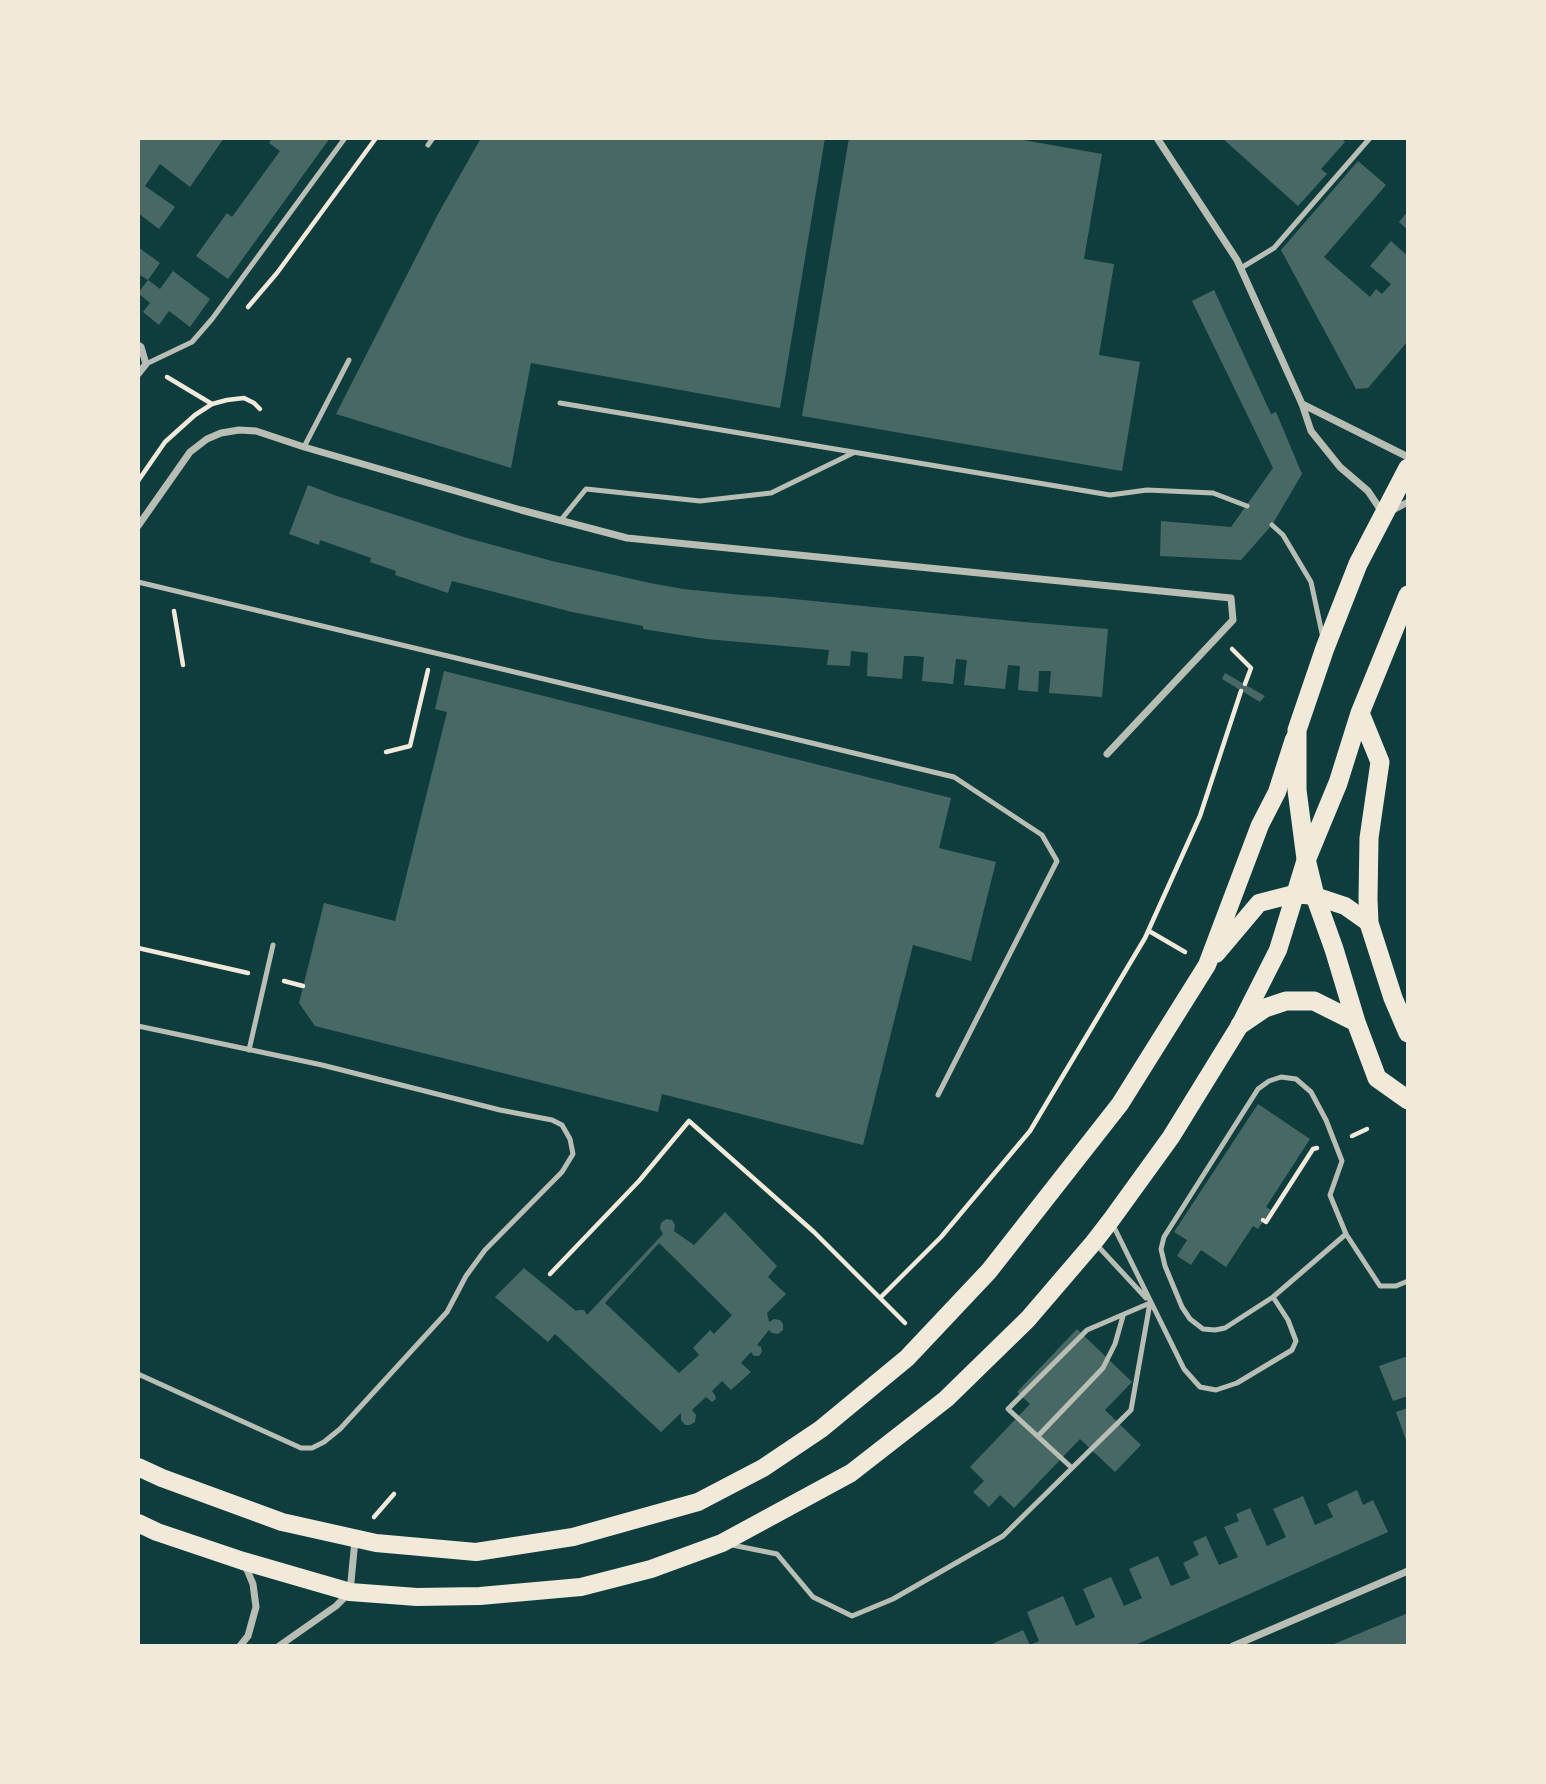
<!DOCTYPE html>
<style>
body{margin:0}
#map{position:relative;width:1546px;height:1784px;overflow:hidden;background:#0f3d3e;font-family:"Noto Sans",sans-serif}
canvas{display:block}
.frame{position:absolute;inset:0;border:140px solid #f1e9da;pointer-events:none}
</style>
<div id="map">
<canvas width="1546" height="1784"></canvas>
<div class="frame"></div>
</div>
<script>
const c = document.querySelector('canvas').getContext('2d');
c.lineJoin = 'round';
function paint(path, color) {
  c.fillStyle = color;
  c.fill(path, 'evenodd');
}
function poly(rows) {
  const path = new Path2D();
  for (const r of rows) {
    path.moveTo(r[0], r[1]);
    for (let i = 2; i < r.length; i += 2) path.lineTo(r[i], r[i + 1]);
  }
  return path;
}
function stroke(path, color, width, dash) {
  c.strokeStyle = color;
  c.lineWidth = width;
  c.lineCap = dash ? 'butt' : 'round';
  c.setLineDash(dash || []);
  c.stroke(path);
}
paint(poly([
 [138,138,224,138,190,187,160,164,145,186,175,207,159,229,138,213],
 [272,138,330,138,228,279,196,256,227,213,232,217,280,151,269,143],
 [481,138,825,138,780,408,531,363,511,468,336,414,438,214],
 [849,138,1012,138,1102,154,1084,259,1114,264,1099,355,1140,362,1122,471,802,416],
 [1222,138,1341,138,1345,142,1321,169,1327,174,1298,206],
 [1358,161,1386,185,1324,257,1370,297,1376,289,1382,294,1391,284,1370,266,1391,241,1408,256,1408,341,1368,388,1356,389,1281,250],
 [1408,211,1408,230,1399,222],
 [138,247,160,263,148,280,138,274],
 [173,271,210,299,190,327,169,311,159,325,143,312,150,303,138,293,148,280,160,289],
 [1214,290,1271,414,1276,412,1302,474,1272,525,1241,560,1160,556,1161,521,1231,527,1273,468,1192,301],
 [308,485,337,496,467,538,552,561,650,583,683,589,742,595,773,597,1024,622,1108,629,1102,697,1049,693,1051,671,1039,671,1038,692,1018,690,1020,666,1008,665,1005,689,964,685,967,660,956,659,953,684,922,681,924,657,915,656,904,656,902,679,867,676,868,653,851,651,850,666,827,665,829,650,706,639,643,629,643,626,572,612,452,581,448,593,395,575,396,571,370,562,371,558,320,540,319,545,289,534],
 [444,671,951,798,939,848,996,862,971,961,913,945,863,1145,662,1094,658,1112,315,1026,299,1003,324,903,395,921,447,712,435,709],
 [1225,673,1265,696,1260,702,1222,679],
 [1258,1104,1310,1139,1266,1207,1271,1210,1258,1229,1253,1226,1226,1267,1201,1250,1191,1265,1177,1256,1187,1240,1174,1232],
 [725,1212,777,1266,768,1277,786,1294,767,1313,769,1322,774,1319,780,1320,783,1324,783,1330,778,1334,772,1333,769,1330,757,1345,761,1347,762,1352,759,1356,754,1356,751,1352,741,1363,751,1372,731,1390,722,1381,712,1391,715,1395,716,1399,712,1402,706,1397,692,1410,696,1415,695,1422,690,1425,685,1425,681,1420,681,1413,661,1432,555,1334,548,1342,495,1297,524,1268,576,1311,578,1310,584,1310,587,1315,663,1234,660,1229,661,1223,666,1219,672,1220,675,1225,674,1231,694,1245],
 [659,1243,732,1315,714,1334,710,1330,693,1348,699,1355,679,1373,605,1303],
 [1077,1329,1132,1382,1105,1410,1141,1445,1115,1472,1080,1439,1014,1508,1000,1495,989,1507,973,1492,984,1481,970,1467,1030,1404,1017,1392],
 [1408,1356,1408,1396,1393,1401,1379,1366],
 [1408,1408,1408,1443,1407,1443,1396,1412],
 [1357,1490,1363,1505,1373,1500,1388,1532,1133,1646,993,1646,992,1644,1023,1630,1030,1645,1039,1641,1027,1612,1063,1596,1076,1626,1095,1617,1083,1589,1111,1577,1124,1606,1142,1598,1129,1569,1158,1556,1171,1586,1190,1578,1183,1563,1199,1555,1193,1542,1206,1536,1219,1565,1238,1557,1224,1527,1239,1521,1236,1514,1250,1508,1267,1546,1286,1537,1273,1509,1303,1496,1315,1525,1333,1517,1327,1504],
 [1408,1613,1408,1646,1329,1646,1346,1639]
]), '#486865');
stroke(poly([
 [248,307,277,273,376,138],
 [167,377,212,404],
 [138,481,165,442,195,415,212,404,227,400,244,398,254,403,260,409],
 [174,611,183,665],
 [1232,649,1251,668,1245,684],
 [386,752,410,746,428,670],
 [1149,931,1185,952],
 [138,948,248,973],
 [284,981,303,986],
 [1352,1136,1367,1129],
 [1263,1220,1266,1222,1313,1149,1317,1148],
 [550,1274,639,1181,689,1121,814,1232,905,1323],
 [881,1297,941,1237,1030,1131,1145,938,1200,816,1241,691],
 [374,1517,394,1494]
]), '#f1e9da', 4.5);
stroke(poly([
 [428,145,433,138],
 [1241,268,1274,248,1370,138],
 [146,364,192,342,212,319,345,138],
 [560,403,1110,495,1147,490,1213,493,1247,506],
 [304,447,349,360],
 [560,521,586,489,700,501,771,493,853,453],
 [1272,525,1283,535,1311,582,1323,638],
 [138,582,954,777,1042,835,1057,861,938,1095],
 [138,1026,322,1065,500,1110,552,1120,562,1125,570,1139,573,1154,562,1172,485,1250,466,1276,447,1312,340,1429,324,1442,312,1448,301,1448,138,1374],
 [249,1050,273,945],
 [1112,1223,1184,1369,1200,1387,1216,1390,1237,1383,1292,1350,1296,1341,1288,1320,1273,1297,1346,1234,1380,1286,1396,1286,1408,1281],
 [1095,1243,1146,1298],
 [1273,1297,1225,1328,1215,1330,1203,1329,1190,1319,1182,1307,1165,1266,1161,1249,1164,1237,1258,1089,1269,1081,1281,1077,1296,1079,1311,1092,1326,1120,1342,1161,1330,1195,1346,1234],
 [1038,1436,1103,1368,1115,1344,1123,1316],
 [1072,1468,1008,1409,1087,1330,1150,1303],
 [732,1545,777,1554,813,1597,852,1616,893,1599,1003,1536,1131,1410,1150,1303]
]), '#b8beb3', 5);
stroke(poly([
 [1157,138,1237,260,1302,404,1311,431,1340,467,1368,491,1382,512],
 [138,345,141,347,146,364,138,374],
 [1302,404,1408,457],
 [1391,511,1408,502],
 [138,526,190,452,207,439,221,433,239,430,256,431,304,447,521,510,627,538,1231,598,1233,620,1107,754],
 [240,1646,248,1636,256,1607,253,1584,245,1565],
 [279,1646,336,1606,350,1592,355,1540],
 [1233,1646,1408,1571]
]), '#b8beb3', 7);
stroke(poly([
 [1216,954,1259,903,1294,894,1315,896,1345,906,1369,923],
 [138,1467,162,1478,282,1522,376,1543,476,1552,573,1537,698,1502,763,1468,821,1429,907,1358,989,1271,1120,1104,1207,965,1260,825,1277,792,1294,739],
 [138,1523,157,1532,243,1561,350,1592,417,1597,480,1596,581,1587,651,1569,722,1543,851,1473,946,1399,1028,1319,1094,1242,1111,1220,1171,1137,1240,1025,1278,950,1306,859]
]), '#f1e9da', 18);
stroke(poly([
 [1408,468,1358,564,1325,648,1297,730,1297,790,1306,859,1315,896,1334,949,1356,1022,1377,1078,1408,1100],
 [1360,713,1380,762,1369,838,1368,899,1369,923,1393,998,1408,1033],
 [1307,858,1338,783,1360,713,1408,595],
 [1240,1025,1265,1008,1286,1001,1314,1001,1356,1022]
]), '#f1e9da', 19);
</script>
